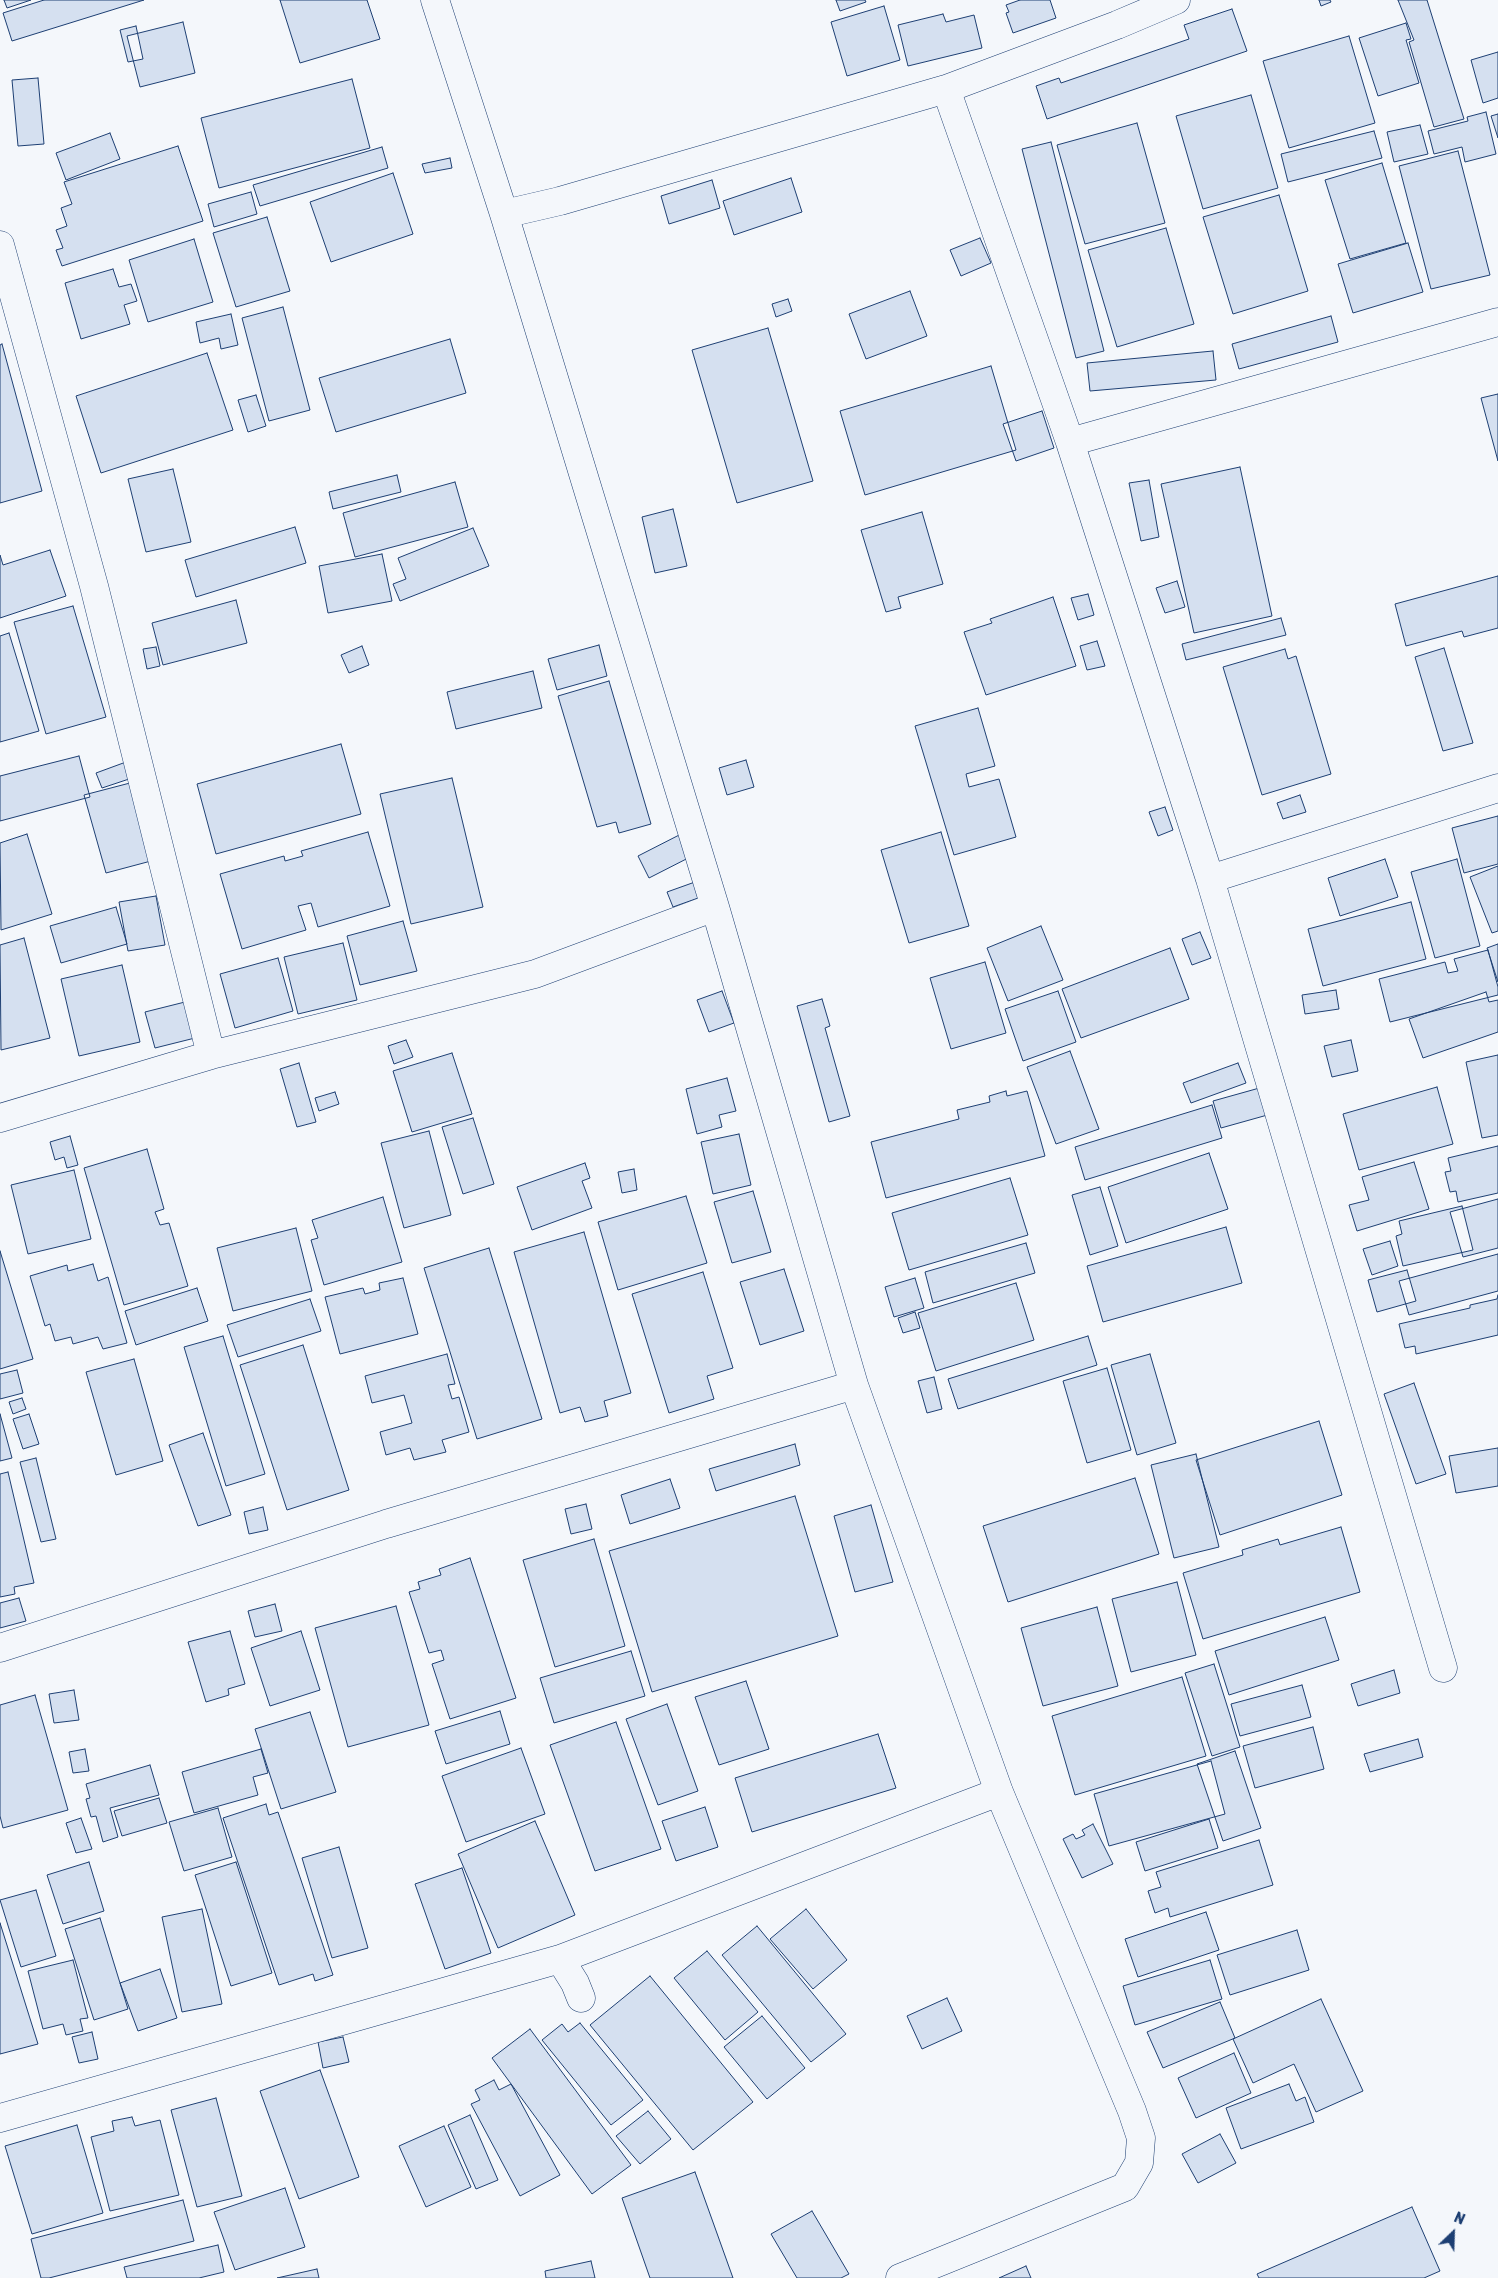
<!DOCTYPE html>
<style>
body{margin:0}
#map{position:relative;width:1498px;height:2278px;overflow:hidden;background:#f4f7fb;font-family:Rubik,sans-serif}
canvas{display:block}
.north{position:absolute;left:1428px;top:2208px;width:50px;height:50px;-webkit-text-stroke:4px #f4f7fb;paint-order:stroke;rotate:24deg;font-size:14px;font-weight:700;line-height:20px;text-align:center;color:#1d3f73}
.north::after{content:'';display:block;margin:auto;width:18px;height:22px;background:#1d3f73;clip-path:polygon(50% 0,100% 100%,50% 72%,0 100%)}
</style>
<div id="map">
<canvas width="1498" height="2278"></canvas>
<div class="north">N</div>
</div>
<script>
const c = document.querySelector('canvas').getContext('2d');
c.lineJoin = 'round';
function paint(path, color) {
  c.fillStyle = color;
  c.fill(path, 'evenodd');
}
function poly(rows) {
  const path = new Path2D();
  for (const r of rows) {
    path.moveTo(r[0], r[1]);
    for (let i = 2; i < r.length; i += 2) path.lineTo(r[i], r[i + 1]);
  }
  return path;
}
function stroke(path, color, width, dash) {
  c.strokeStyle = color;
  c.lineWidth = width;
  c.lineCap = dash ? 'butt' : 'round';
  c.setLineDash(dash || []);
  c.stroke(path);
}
const building = poly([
 [4,0,31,0,7,8,4,0],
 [44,0,144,0,12,41,3,13,44,0],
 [280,0,367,0,380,39,300,63,280,0],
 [836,0,865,0,866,2,840,11,836,0],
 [1020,0,1050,0,1056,18,1013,33,1006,13,1009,12,1006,5,1020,0],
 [1319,0,1330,0,1331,2,1321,6,1319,0],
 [1398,0,1427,0,1464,119,1434,127,1409,42,1414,40,1398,0],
 [884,6,900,60,847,76,831,22,884,6],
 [1232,9,1247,51,1047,119,1036,86,1059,78,1061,83,1189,39,1184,25,1232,9],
 [943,14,946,22,974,15,982,48,908,66,898,25,943,14],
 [183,22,195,73,140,87,127,36,183,22],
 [1406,23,1411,39,1406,40,1419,83,1378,96,1359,38,1406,23],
 [136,26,143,59,128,62,120,30,136,26],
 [1349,36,1375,123,1289,148,1263,61,1349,36],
 [1498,52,1498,98,1483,103,1471,60,1498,52],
 [38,78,44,144,18,146,12,80,38,78],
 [352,79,370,148,219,188,201,118,352,79],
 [1251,95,1278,188,1203,209,1176,116,1251,95],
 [1486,112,1496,154,1465,162,1462,147,1434,154,1428,131,1468,121,1467,117,1486,112],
 [1498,114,1498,138,1491,116,1498,114],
 [1137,123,1165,223,1085,244,1057,145,1137,123],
 [1420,125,1428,154,1394,162,1387,132,1420,125],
 [1374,131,1382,158,1288,182,1281,154,1374,131],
 [110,133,120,159,66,180,56,153,110,133],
 [1051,142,1104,351,1076,358,1022,149,1051,142],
 [178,146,203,221,62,266,56,250,63,248,56,230,67,226,61,208,72,204,64,182,178,146],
 [382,147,388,168,260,206,253,185,382,147],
 [1458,151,1490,275,1431,289,1399,166,1458,151],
 [450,158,452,168,425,173,422,164,450,158],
 [1382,163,1406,243,1350,259,1325,180,1382,163],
 [393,173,413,234,331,262,310,202,393,173],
 [791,178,802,212,734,235,723,201,791,178],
 [712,180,720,208,669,224,661,196,712,180],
 [251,192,257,214,214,227,208,204,251,192],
 [1279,195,1308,291,1233,314,1203,217,1279,195],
 [267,217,290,291,236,307,213,233,267,217],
 [1166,228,1194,324,1117,347,1088,250,1166,228],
 [980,238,991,263,961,276,950,250,980,238],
 [194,239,213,302,148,322,129,260,194,239],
 [1408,243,1423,292,1353,313,1338,264,1408,243],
 [113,269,119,287,131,284,137,301,124,305,130,324,81,339,65,283,113,269],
 [910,291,927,336,866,359,849,314,910,291],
 [788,299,792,311,776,317,772,304,788,299],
 [283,307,310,410,269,421,242,318,283,307],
 [231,314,238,345,221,349,219,338,200,343,196,322,231,314],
 [1331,316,1338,342,1239,369,1232,344,1331,316],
 [768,328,813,481,737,503,692,350,768,328],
 [450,339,466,393,336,432,319,378,450,339],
 [2,344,42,491,0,503,0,345,2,344],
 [1213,351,1216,380,1090,391,1087,363,1213,351],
 [207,353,233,430,101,473,76,396,207,353],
 [991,366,1016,450,865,495,840,411,991,366],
 [1498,394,1498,461,1481,398,1498,394],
 [256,395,266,426,248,432,238,400,256,395],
 [1042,411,1054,448,1016,461,1003,424,1042,411],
 [1240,467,1272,616,1194,633,1161,484,1240,467],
 [173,469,191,542,146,552,128,479,173,469],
 [397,475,401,492,333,509,329,492,397,475],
 [1149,480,1159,537,1141,541,1129,483,1149,480],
 [455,482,468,527,355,557,343,513,455,482],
 [673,509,687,566,655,573,642,517,673,509],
 [922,512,943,584,898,597,901,608,886,612,861,530,922,512],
 [295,527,306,563,196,597,185,560,295,527],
 [473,528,489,566,400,601,393,584,406,579,398,558,473,528],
 [50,550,66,596,0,618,0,555,3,565,50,550],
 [382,554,392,601,328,613,319,566,382,554],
 [1498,576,1498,628,1464,637,1462,631,1406,646,1395,604,1498,576],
 [1177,581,1185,607,1165,613,1156,588,1177,581],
 [1088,594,1094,615,1078,620,1071,598,1088,594],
 [1053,597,1076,666,986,695,964,632,992,623,990,619,1053,597],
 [236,600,247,643,163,665,152,623,236,600],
 [73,606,106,717,46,734,14,622,73,606],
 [1281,618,1286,635,1186,660,1182,644,1281,618],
 [9,633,39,731,0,742,0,636,9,633],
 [1097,641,1105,666,1087,670,1080,646,1097,641],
 [599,645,607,676,557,690,548,659,599,645],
 [362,646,369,665,349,673,341,655,362,646],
 [156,647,160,666,147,669,143,649,156,647],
 [1444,648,1473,743,1443,751,1415,657,1444,648],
 [1285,649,1288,659,1296,656,1331,774,1262,795,1223,667,1285,649],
 [533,671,542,708,456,729,447,692,533,671],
 [609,681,651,824,619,833,616,822,597,827,558,696,609,681],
 [978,708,995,766,966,774,969,787,999,779,1016,837,954,855,915,726,978,708],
 [341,744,361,814,216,854,197,784,341,744],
 [79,756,90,797,0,821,0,776,79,756],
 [746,760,754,787,727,795,719,768,746,760],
 [126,762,132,778,102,788,96,773,126,762],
 [452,778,483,907,411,924,380,794,452,778],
 [130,783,151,861,106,873,84,795,130,783],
 [1300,795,1306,812,1283,819,1277,803,1300,795],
 [1165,807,1173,830,1158,836,1149,812,1165,807],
 [1498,816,1498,864,1464,873,1452,828,1498,816],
 [687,831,698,853,649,878,638,856,687,831],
 [368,832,390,906,318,927,311,903,298,906,306,930,242,949,220,874,284,856,285,861,303,856,301,851,368,832],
 [941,832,969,926,909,943,881,850,941,832],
 [27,834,52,914,1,930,0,843,27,834],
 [1385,859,1398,897,1340,916,1328,878,1385,859],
 [1457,859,1480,946,1435,958,1411,872,1457,859],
 [1498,866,1498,931,1492,933,1470,877,1498,866],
 [695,882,701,897,673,907,667,892,695,882],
 [156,896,165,945,128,951,119,902,156,896],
 [1411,902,1426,959,1323,986,1308,929,1411,902],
 [116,907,127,944,61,963,50,926,116,907],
 [403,921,417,971,360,985,347,936,403,921],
 [1041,926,1063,980,1008,1001,987,948,1041,926],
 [1200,932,1211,958,1192,965,1182,939,1200,932],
 [24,938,50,1038,1,1050,0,945,24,938],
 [343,943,357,1000,298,1014,284,957,343,943],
 [1498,944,1498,982,1487,948,1498,944],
 [1170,948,1189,999,1081,1038,1062,989,1170,948],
 [1488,950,1498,987,1498,995,1390,1022,1379,979,1445,962,1448,973,1458,971,1454,959,1488,950],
 [278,958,293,1011,235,1028,220,974,278,958],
 [985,962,1006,1033,951,1049,930,978,985,962],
 [122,965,140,1042,79,1056,61,979,122,965],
 [1336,990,1339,1009,1305,1014,1302,995,1336,990],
 [722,991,734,1023,709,1032,697,1000,722,991],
 [1058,991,1076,1042,1023,1061,1005,1009,1058,991],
 [1486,992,1489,1002,1498,1000,1498,1032,1423,1058,1409,1019,1486,992],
 [822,999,830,1026,825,1028,850,1116,829,1122,797,1006,822,999],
 [185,1002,195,1038,155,1048,145,1012,185,1002],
 [406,1040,413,1057,394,1064,388,1046,406,1040],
 [1351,1040,1358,1071,1332,1077,1324,1046,1351,1040],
 [1070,1051,1099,1129,1056,1144,1027,1067,1070,1051],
 [452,1053,472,1114,412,1132,393,1071,452,1053],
 [1498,1055,1498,1135,1482,1138,1466,1062,1498,1055],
 [299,1063,316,1122,297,1127,280,1069,299,1063],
 [1238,1063,1246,1083,1191,1103,1183,1083,1238,1063],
 [727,1078,736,1111,719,1115,722,1127,697,1134,686,1089,727,1078],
 [1263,1087,1271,1114,1221,1128,1213,1101,1263,1087],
 [1437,1087,1453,1144,1359,1170,1343,1114,1437,1087],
 [1006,1091,1007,1096,1027,1091,1045,1156,886,1198,871,1142,959,1119,957,1110,990,1102,989,1096,1006,1091],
 [335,1092,339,1104,319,1111,315,1098,335,1092],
 [1212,1105,1222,1138,1085,1180,1075,1147,1212,1105],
 [473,1118,494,1184,463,1194,442,1127,473,1118],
 [429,1131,451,1215,404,1228,381,1143,429,1131],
 [739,1134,751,1185,713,1194,701,1142,739,1134],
 [70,1136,78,1165,67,1168,64,1157,55,1160,50,1142,70,1136],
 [1498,1146,1498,1193,1458,1202,1456,1191,1450,1192,1445,1172,1451,1171,1448,1158,1498,1146],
 [147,1149,164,1209,155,1212,160,1225,169,1223,188,1286,124,1305,84,1168,147,1149],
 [1209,1153,1228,1209,1126,1243,1108,1187,1209,1153],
 [1414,1162,1429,1209,1357,1231,1349,1205,1369,1200,1362,1177,1414,1162],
 [585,1163,590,1178,582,1181,592,1208,532,1230,517,1187,585,1163],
 [634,1169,637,1190,622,1193,618,1172,634,1169],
 [74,1170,91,1239,28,1254,11,1185,74,1170],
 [1010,1178,1028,1235,909,1270,892,1213,1010,1178],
 [1100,1187,1118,1246,1090,1255,1072,1195,1100,1187],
 [753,1191,771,1252,732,1263,714,1202,753,1191],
 [686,1196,707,1263,618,1290,598,1222,686,1196],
 [383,1197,402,1262,324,1285,311,1240,318,1238,312,1220,383,1197],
 [1498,1199,1498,1248,1463,1257,1450,1212,1498,1199],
 [1462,1206,1473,1250,1403,1266,1396,1236,1402,1234,1399,1221,1462,1206],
 [1226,1227,1242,1283,1103,1322,1087,1266,1226,1227],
 [296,1228,312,1291,233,1311,217,1248,296,1228],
 [584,1232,631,1393,604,1401,608,1416,585,1422,580,1407,560,1413,514,1252,584,1232],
 [1390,1241,1398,1266,1372,1275,1363,1249,1390,1241],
 [1026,1243,1035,1273,933,1303,925,1272,1026,1243],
 [489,1248,542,1419,477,1439,424,1268,489,1248],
 [0,1251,33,1359,0,1369,0,1251],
 [1498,1254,1498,1291,1409,1315,1399,1281,1498,1254],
 [93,1264,98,1281,108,1277,127,1343,103,1349,98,1337,73,1344,71,1337,55,1341,50,1324,45,1326,30,1276,67,1265,68,1271,93,1264],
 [784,1269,804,1331,760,1345,740,1282,784,1269],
 [1407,1270,1416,1301,1377,1312,1368,1280,1407,1270],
 [703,1272,733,1368,707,1376,714,1399,669,1413,632,1294,703,1272],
 [403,1278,418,1334,340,1354,325,1297,363,1288,365,1294,380,1290,379,1283,403,1278],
 [915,1278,924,1308,894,1317,885,1287,915,1278],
 [1016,1283,1034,1340,936,1371,918,1313,1016,1283],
 [197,1288,208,1321,136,1345,125,1311,197,1288],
 [1498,1295,1498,1335,1416,1354,1415,1346,1405,1348,1399,1324,1470,1308,1470,1305,1497,1299,1498,1295],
 [310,1299,321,1331,238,1357,227,1325,310,1299],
 [915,1312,920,1328,903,1333,898,1318,915,1312],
 [223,1336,265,1474,226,1486,184,1347,223,1336],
 [1088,1336,1097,1365,958,1409,948,1379,1088,1336],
 [303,1345,349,1490,287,1510,240,1365,303,1345],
 [447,1354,455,1384,448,1385,452,1399,459,1397,469,1432,442,1440,446,1452,414,1460,410,1448,386,1455,380,1432,412,1423,404,1395,372,1403,365,1376,447,1354],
 [1150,1354,1176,1443,1137,1455,1111,1365,1150,1354],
 [134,1359,163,1461,116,1475,86,1372,134,1359],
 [1107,1368,1131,1450,1087,1463,1063,1381,1107,1368],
 [17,1370,23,1393,0,1399,0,1374,17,1370],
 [934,1377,942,1409,927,1413,918,1381,934,1377],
 [1414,1383,1446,1474,1416,1484,1384,1394,1414,1383],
 [22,1398,26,1409,13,1414,9,1402,22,1398],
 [0,1414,12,1458,0,1461,0,1414],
 [29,1414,39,1444,23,1449,13,1419,29,1414],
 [1319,1421,1342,1495,1220,1535,1196,1460,1319,1421],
 [203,1433,231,1515,198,1526,169,1445,203,1433],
 [795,1444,800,1465,716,1491,709,1469,795,1444],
 [1498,1448,1498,1486,1456,1493,1449,1456,1498,1448],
 [1196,1454,1219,1547,1174,1558,1151,1465,1196,1454],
 [36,1458,56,1539,41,1542,20,1462,36,1458],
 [8,1472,34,1583,14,1587,15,1594,0,1597,0,1474,8,1472],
 [1135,1478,1159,1554,1008,1602,983,1526,1135,1478],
 [670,1479,680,1508,630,1524,621,1495,670,1479],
 [795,1496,838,1636,652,1692,609,1551,795,1496],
 [586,1504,592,1529,571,1534,565,1509,586,1504],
 [871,1505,893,1582,855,1592,834,1516,871,1505],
 [263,1507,268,1530,249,1534,244,1512,263,1507],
 [1341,1527,1360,1592,1203,1639,1183,1573,1243,1555,1242,1550,1278,1539,1280,1545,1341,1527],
 [594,1539,625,1646,555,1667,523,1560,594,1539],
 [470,1558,516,1698,450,1719,432,1664,444,1660,441,1650,429,1653,409,1592,420,1589,418,1582,441,1575,439,1569,470,1558],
 [1177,1582,1196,1655,1131,1672,1112,1599,1177,1582],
 [19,1598,26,1621,0,1628,0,1603,19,1598],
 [275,1604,282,1631,255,1637,248,1611,275,1604],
 [396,1606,429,1725,348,1747,315,1628,396,1606],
 [1097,1607,1118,1686,1043,1706,1021,1628,1097,1607],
 [1325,1617,1339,1660,1229,1695,1215,1651,1325,1617],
 [230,1631,245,1684,228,1689,229,1695,206,1702,188,1642,230,1631],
 [301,1631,320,1690,270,1706,251,1648,301,1631],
 [631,1651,645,1696,554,1723,540,1678,631,1651],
 [1214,1664,1240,1747,1212,1756,1185,1673,1214,1664],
 [1394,1670,1400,1693,1358,1706,1351,1684,1394,1670],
 [1182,1677,1206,1756,1075,1795,1052,1716,1182,1677],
 [746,1681,769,1749,719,1765,695,1697,746,1681],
 [1302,1685,1311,1717,1240,1736,1231,1704,1302,1685],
 [74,1690,79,1720,54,1723,49,1694,74,1690],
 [35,1695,68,1810,3,1828,0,1816,0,1705,35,1695],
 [667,1704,698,1791,658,1805,626,1719,667,1704],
 [500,1711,510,1744,446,1764,435,1731,500,1711],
 [310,1712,336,1792,281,1809,255,1729,310,1712],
 [616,1722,661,1849,595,1871,550,1745,616,1722],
 [1313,1727,1324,1769,1255,1788,1243,1746,1313,1727],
 [878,1734,896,1788,752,1832,735,1778,878,1734],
 [1418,1739,1423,1757,1370,1772,1364,1754,1418,1739],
 [521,1748,545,1814,466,1842,442,1776,521,1748],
 [85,1749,89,1771,73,1773,69,1752,85,1749],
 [261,1749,268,1773,253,1777,258,1795,194,1813,182,1772,261,1749],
 [1235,1751,1261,1828,1223,1841,1197,1764,1235,1751],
 [1211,1761,1225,1814,1109,1846,1094,1794,1211,1761],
 [150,1765,159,1795,110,1808,118,1837,103,1842,96,1816,91,1817,86,1799,90,1798,86,1784,150,1765],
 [159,1798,167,1823,122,1836,114,1811,159,1798],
 [266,1804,269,1815,278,1812,333,1975,315,1981,313,1974,279,1985,223,1818,266,1804],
 [705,1807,718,1847,676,1861,662,1821,705,1807],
 [218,1808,232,1857,184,1871,169,1822,218,1808],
 [81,1818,92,1849,76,1853,66,1823,81,1818],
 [1209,1819,1218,1848,1145,1871,1136,1842,1209,1819],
 [535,1821,575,1915,498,1948,458,1854,535,1821],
 [1093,1824,1113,1864,1082,1878,1063,1839,1073,1834,1076,1839,1085,1835,1082,1830,1093,1824],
 [1259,1840,1273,1885,1170,1917,1168,1908,1155,1913,1148,1891,1161,1887,1156,1872,1259,1840],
 [339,1847,368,1948,332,1958,302,1858,339,1847],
 [89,1862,104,1911,63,1924,47,1875,89,1862],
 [236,1862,272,1973,231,1986,195,1875,236,1862],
 [462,1868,491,1953,445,1969,415,1884,462,1868],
 [36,1890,56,1956,21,1967,0,1900,36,1890],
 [202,1909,222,2004,182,2012,162,1917,202,1909],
 [806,1909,847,1960,813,1989,770,1939,806,1909],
 [1206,1912,1219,1950,1138,1977,1125,1939,1206,1912],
 [100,1918,128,2009,94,2020,65,1929,100,1918],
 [0,1923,38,2044,0,2054,0,1923],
 [757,1926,846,2034,811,2062,722,1955,757,1926],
 [1297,1930,1309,1970,1230,1995,1217,1955,1297,1930],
 [707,1951,758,2012,725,2040,674,1978,707,1951],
 [73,1960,88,2018,80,2019,83,2031,66,2035,63,2024,43,2029,28,1971,73,1960],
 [1210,1960,1222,1999,1135,2025,1123,1986,1210,1960],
 [160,1969,177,2018,138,2031,120,1983,160,1969],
 [650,1976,753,2102,693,2150,590,2025,650,1976],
 [947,1998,962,2031,922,2049,907,2016,947,1998],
 [1321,1999,1363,2091,1316,2112,1294,2064,1253,2083,1233,2039,1321,1999],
 [1220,2002,1235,2038,1163,2068,1147,2032,1220,2002],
 [762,2016,805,2068,767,2099,724,2047,762,2016],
 [580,2023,643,2100,611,2125,542,2040,562,2024,568,2032,580,2023],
 [530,2029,631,2165,592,2194,492,2058,530,2029],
 [92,2032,98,2059,79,2063,72,2037,92,2032],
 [343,2037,349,2062,323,2068,318,2042,343,2037],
 [1234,2053,1251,2093,1196,2118,1178,2078,1234,2053],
 [320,2070,359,2177,299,2199,260,2091,320,2070],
 [494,2080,499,2090,511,2084,560,2175,520,2196,471,2104,480,2100,475,2090,494,2080],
 [1289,2084,1296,2101,1305,2097,1314,2122,1241,2149,1226,2108,1289,2084],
 [216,2098,242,2196,197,2207,171,2110,216,2098],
 [648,2111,671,2139,640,2164,616,2136,648,2111],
 [470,2115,498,2180,476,2189,448,2125,470,2115],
 [132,2117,135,2126,160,2120,179,2195,110,2211,91,2137,114,2131,112,2121,132,2117],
 [77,2125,103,2213,32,2234,5,2146,77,2125],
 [444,2126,471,2187,426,2207,399,2146,444,2126],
 [1220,2134,1236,2163,1198,2183,1182,2154,1220,2134],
 [695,2172,733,2278,650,2278,622,2198,695,2172],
 [285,2188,305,2247,235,2270,214,2212,285,2188],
 [183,2200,194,2241,49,2278,41,2278,31,2239,183,2200],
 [1412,2207,1440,2271,1424,2278,1259,2278,1257,2274,1412,2207],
 [812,2211,849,2274,841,2278,797,2278,771,2234,812,2211],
 [218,2245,224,2272,199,2278,127,2278,124,2267,218,2245],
 [591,2261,595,2278,546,2278,545,2271,591,2261],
 [1026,2266,1031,2278,999,2278,1026,2266],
 [317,2269,319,2278,277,2278,317,2269]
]);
paint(building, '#d5e0f0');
stroke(building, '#1d3f73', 1);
const minor = poly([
 [435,0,504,214,715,907,854,1385,999,1792,1132,2111,1141,2138,1139,2163,1125,2187,900,2278],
 [946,89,1070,442,1210,879,1443,1668],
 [504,214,560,201,946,89,1117,25,1176,0],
 [0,245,94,586,211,1055],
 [1070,442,1498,322],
 [1210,879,1498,788],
 [0,1118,211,1055,535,974,715,907],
 [0,1648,386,1524,854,1385],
 [560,1959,575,1983,581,1998],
 [0,2118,560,1959,999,1792]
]);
stroke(minor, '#1d3f73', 29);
stroke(minor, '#f4f7fb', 28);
</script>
